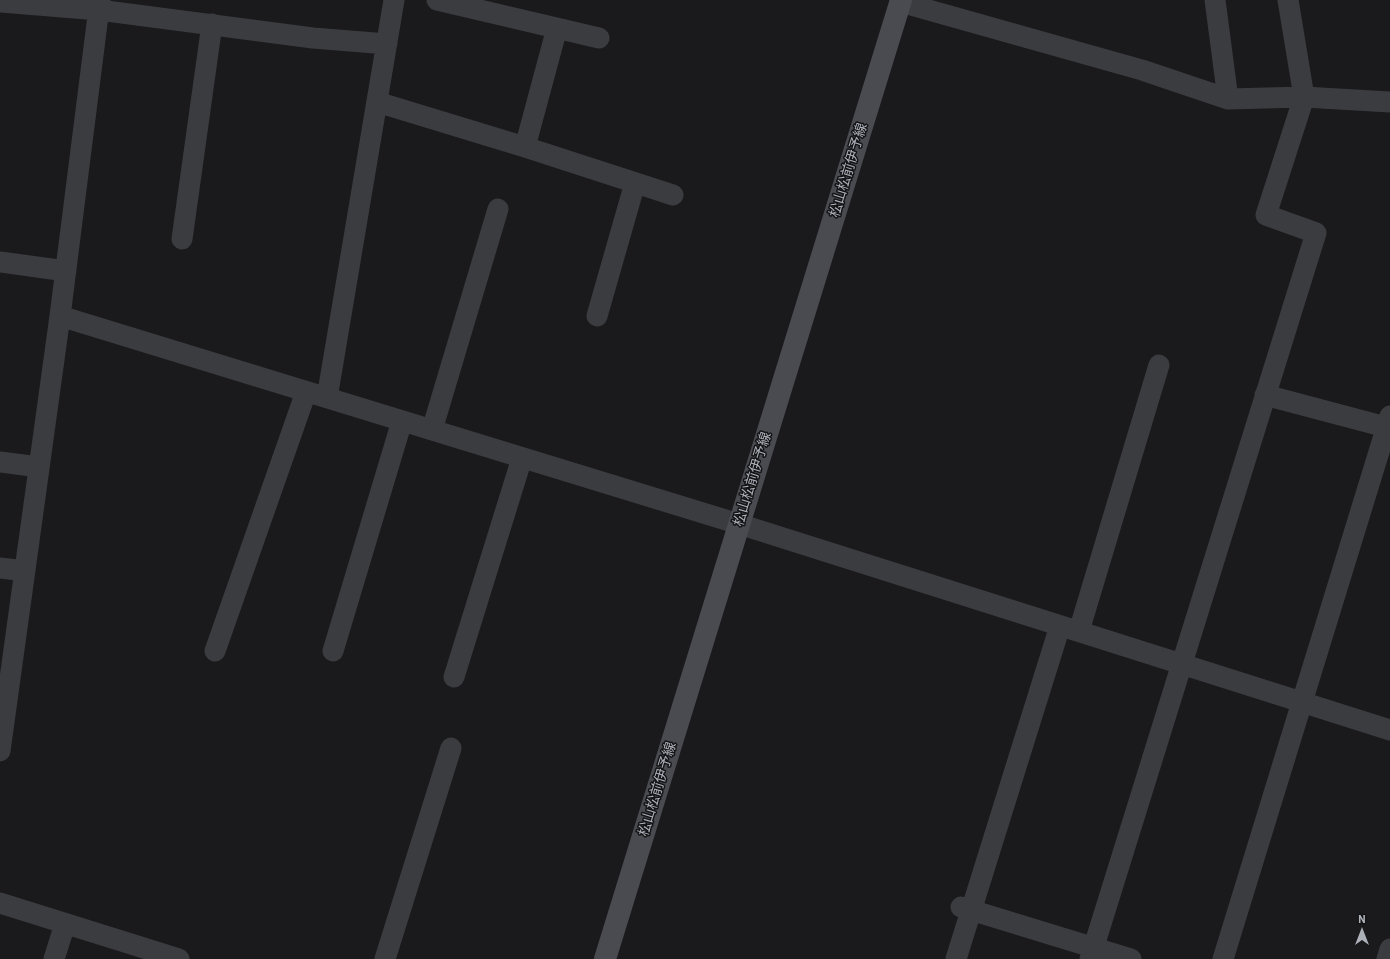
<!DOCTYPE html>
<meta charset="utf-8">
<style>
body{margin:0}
#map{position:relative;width:1390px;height:959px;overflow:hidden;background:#1a191b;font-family:Barlow,sans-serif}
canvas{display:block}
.north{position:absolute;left:1342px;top:911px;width:40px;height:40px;-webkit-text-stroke:3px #141416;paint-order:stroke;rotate:0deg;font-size:11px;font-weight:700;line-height:16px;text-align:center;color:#adb1ba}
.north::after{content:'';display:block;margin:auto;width:14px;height:18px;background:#adb1ba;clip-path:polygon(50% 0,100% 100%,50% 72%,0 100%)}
</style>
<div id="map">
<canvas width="1390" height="959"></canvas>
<div class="north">N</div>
</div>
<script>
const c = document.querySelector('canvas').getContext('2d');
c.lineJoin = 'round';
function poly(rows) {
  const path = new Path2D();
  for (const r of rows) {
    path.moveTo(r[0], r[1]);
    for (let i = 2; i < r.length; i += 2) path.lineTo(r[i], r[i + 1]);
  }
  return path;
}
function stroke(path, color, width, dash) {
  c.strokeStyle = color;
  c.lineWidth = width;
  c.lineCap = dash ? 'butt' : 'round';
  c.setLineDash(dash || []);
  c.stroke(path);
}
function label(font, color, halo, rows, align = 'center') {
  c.font = font + ' Barlow,"Noto Sans JP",sans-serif';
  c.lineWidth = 3;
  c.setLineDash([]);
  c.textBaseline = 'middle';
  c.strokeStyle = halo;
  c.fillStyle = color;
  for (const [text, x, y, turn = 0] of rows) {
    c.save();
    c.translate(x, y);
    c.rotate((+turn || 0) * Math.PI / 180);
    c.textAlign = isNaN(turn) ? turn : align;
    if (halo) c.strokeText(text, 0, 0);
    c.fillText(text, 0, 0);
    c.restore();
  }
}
stroke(poly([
 [437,0,599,38],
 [1215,0,1228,99],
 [0,2,99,10,313,38,387,44],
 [900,2,1142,70,1228,99,1304,97,1390,102],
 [377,102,525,147,673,195],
 [525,147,557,28],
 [182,239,212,24],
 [0,262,66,271],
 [60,316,739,524,1390,730],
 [597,316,635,183],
 [1265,395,1390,428],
 [327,398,394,0],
 [432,430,498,209],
 [0,462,39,467],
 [0,568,25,571],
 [1079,631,1159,365],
 [215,651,306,392],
 [333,651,402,421],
 [454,677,522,458],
 [0,751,60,316,100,0],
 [0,903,179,959],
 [961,907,1131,959],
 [54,959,65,924],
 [385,959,451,748],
 [956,959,1060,626],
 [1090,959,1316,233,1266,215,1304,97,1288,0],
 [1223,959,1390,416],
 [1387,959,1390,949]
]), '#3b3c40', 21);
stroke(poly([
 [605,959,901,0]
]), '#494b50', 22);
label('14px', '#adb1ba', '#141416', [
 ["松山松前伊予線",848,170,-73],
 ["松山松前伊予線",752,479,-73],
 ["松山松前伊予線",657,789,-73]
]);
</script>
